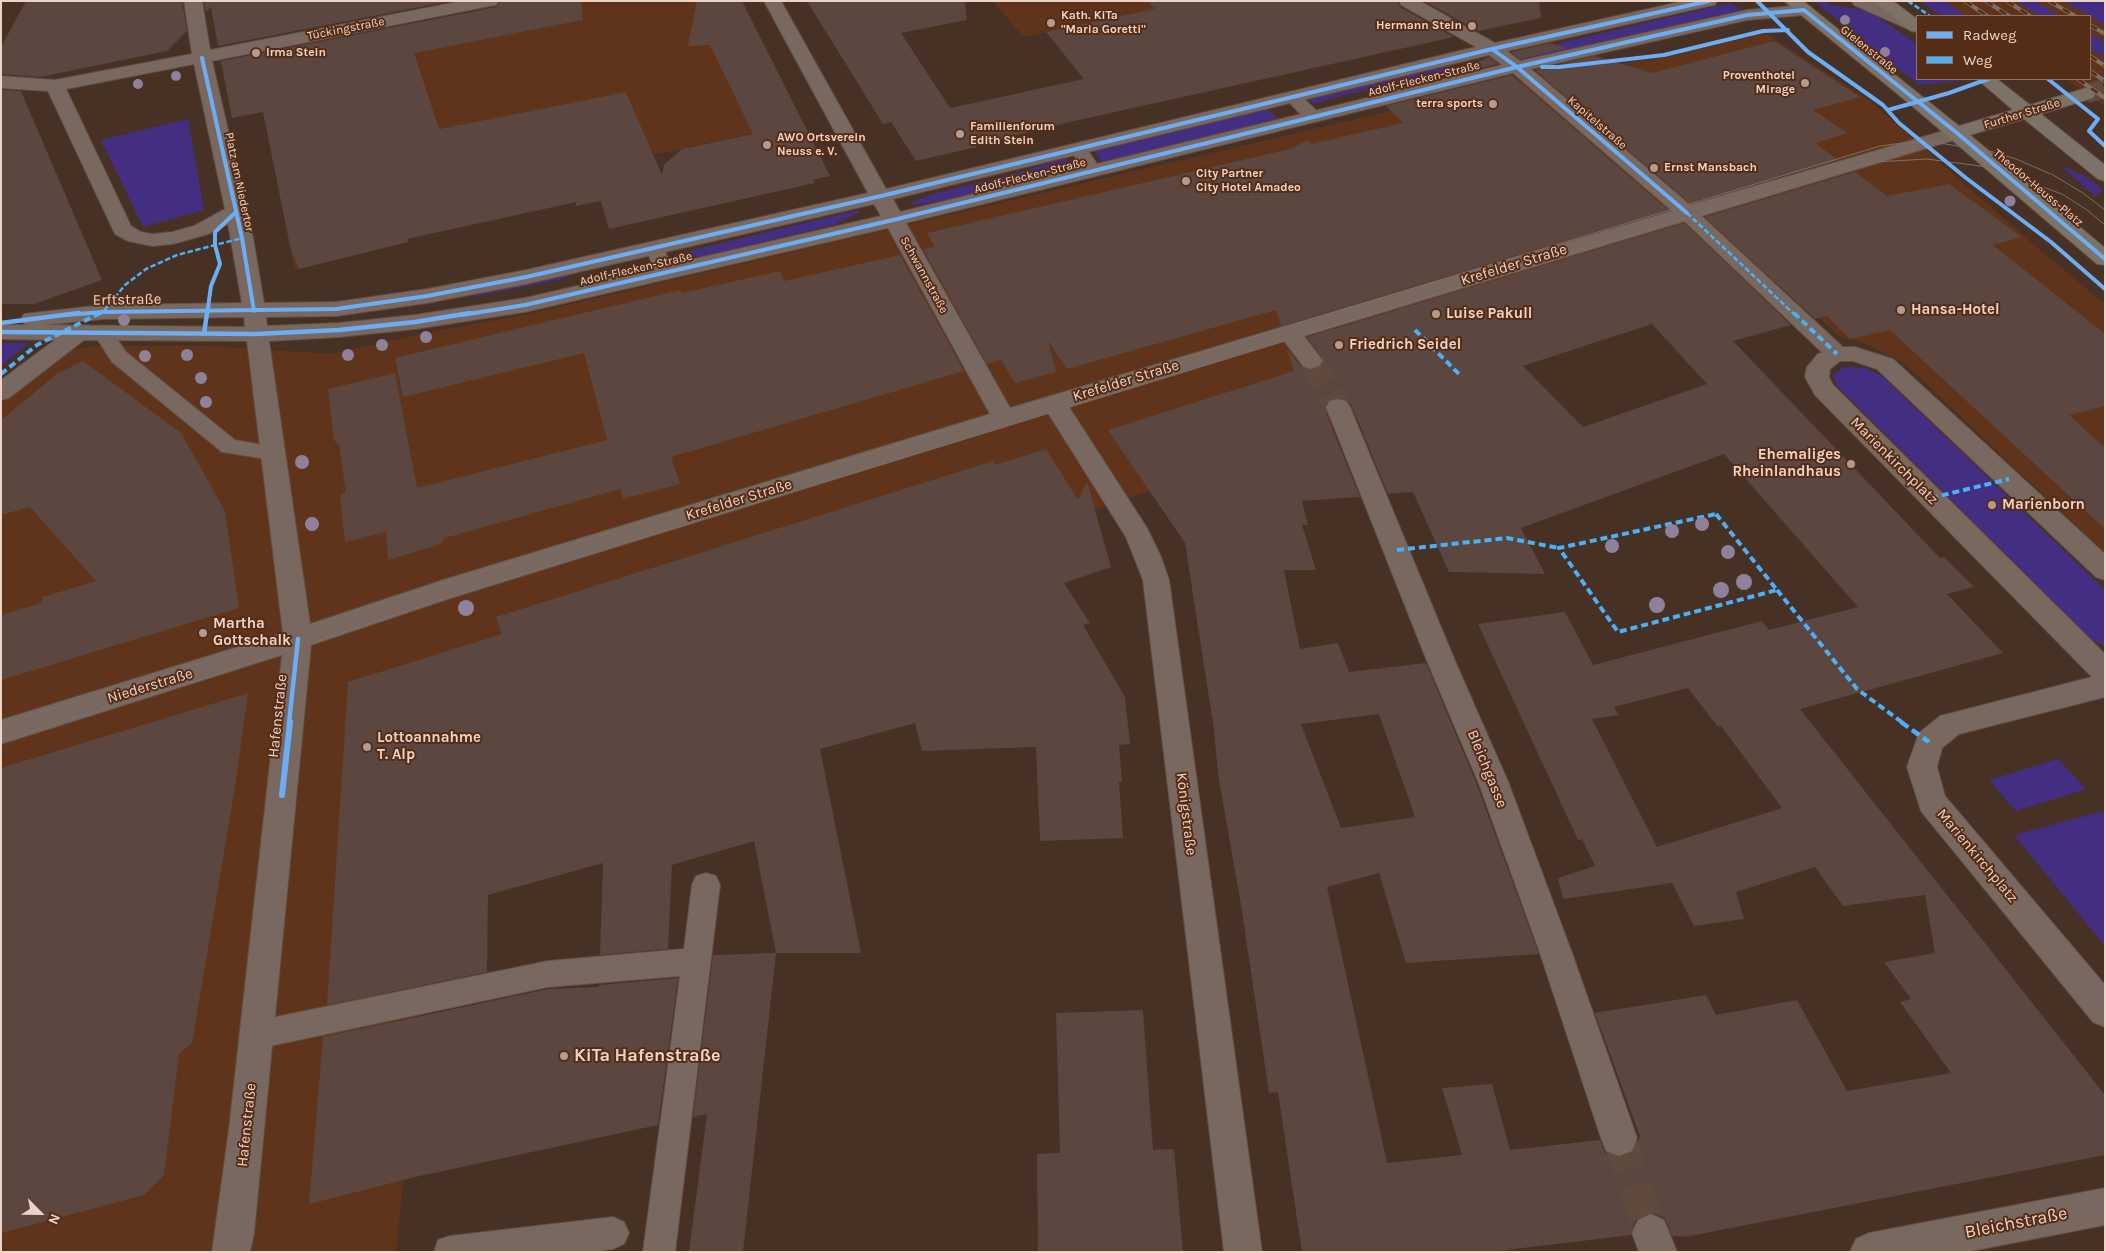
<!DOCTYPE html>
<meta charset="utf-8">
<style>
body{margin:0}
#map{position:relative;width:2106px;height:1253px;overflow:hidden;background:#473125;font-family:Karla,sans-serif}
canvas{display:block}
.frame{position:absolute;inset:0;border:2px solid #eed4c7;pointer-events:none}
.legend{position:absolute;left:1916px;top:15px;width:175px;height:65px;box-sizing:border-box;background:#552d17;border:1px solid #92705d;margin:0;padding:6px 9px;list-style:none;font-size:15px;color:#eed4c7}
.legend li{display:flex;align-items:center;gap:10px;height:25px}
.legend b{width:25px;border:1px solid #92705d}
.north{position:absolute;left:15px;top:1188px;width:50px;height:50px;-webkit-text-stroke:4px #552d17;paint-order:stroke;rotate:113deg;font-size:14px;font-weight:700;line-height:20px;text-align:center;color:#eed4c7}
.north::after{content:'';display:block;margin:auto;width:18px;height:22px;background:#eed4c7;clip-path:polygon(50% 0,100% 100%,50% 72%,0 100%)}
</style>
<div id="map">
<canvas width="2106" height="1253"></canvas>
<div class="frame"></div>
<ul class="legend">
<li><b style="height:6px;background:#6dadf4"></b>Radweg</li>
<li><b style="height:6px;background:#4cb0f7"></b>Weg</li>
</ul>
<div class="north">N</div>
</div>
<script>
const c = document.querySelector('canvas').getContext('2d');
c.lineJoin = 'round';
function paint(path, color) {
  c.fillStyle = color;
  c.fill(path, 'evenodd');
}
function poly(rows) {
  const path = new Path2D();
  for (const r of rows) {
    path.moveTo(r[0], r[1]);
    for (let i = 2; i < r.length; i += 2) path.lineTo(r[i], r[i + 1]);
  }
  return path;
}
function stroke(path, color, width, dash) {
  c.strokeStyle = color;
  c.lineWidth = width;
  c.lineCap = dash ? 'butt' : 'round';
  c.setLineDash(dash || []);
  c.stroke(path);
}
function label(font, color, halo, rows, align = 'center') {
  c.font = font + ' Karla,sans-serif';
  c.lineWidth = 4;
  c.setLineDash([]);
  c.textBaseline = 'middle';
  c.strokeStyle = halo;
  c.fillStyle = color;
  for (const [text, x, y, turn = 0] of rows) {
    c.save();
    c.translate(x, y);
    c.rotate((+turn || 0) * Math.PI / 180);
    c.textAlign = isNaN(turn) ? turn : align;
    if (halo) c.strokeText(text, 0, 0);
    c.fillText(text, 0, 0);
    c.restore();
  }
}
paint(poly([
 [552,1,730,1,802,123,653,155,626,92,423,132,383,159,408,242,295,270,273,160,295,105,232,118,224,76,372,45],
 [993,1,1187,1,1189,3,1023,37],
 [1945,1,2105,1,2105,54,2101,55,2105,58,2105,107,2066,79,2090,79,2090,16,1966,16],
 [1765,33,1870,101,2039,249,2105,304,2105,553,1903,362,1866,344,1839,336,1778,280,448,726,396,1252,1,1252,1,394,53,353,95,346,214,346,331,354,431,332,533,313,1518,81,1571,69,1659,59]
]), '#60341b');
paint(poly([
 [1814,1,1826,1,1831,5,1869,11,1917,44,1917,79,1968,80,1919,85],
 [1920,1,1945,1,1966,16,1941,16],
 [2016,1,2035,1,2061,16,2039,16],
 [2062,1,2105,1,2105,26,2090,16],
 [1730,3,1742,10,1526,60,1514,59,1511,57,1517,53],
 [2090,33,2105,42,2105,54,2100,55,2090,49],
 [1450,65,1454,69,1329,99,1314,104,1308,99],
 [1267,109,1277,118,1261,124,1103,162,1093,150],
 [188,119,204,210,143,227,101,140],
 [1065,158,1074,169,938,202,913,205,912,202,933,194,1013,174],
 [2059,164,2087,177,2103,190,2095,196],
 [858,210,860,212,833,225,701,257,691,256,689,251],
 [568,273,569,276,562,279,473,297,473,294,484,291],
 [1,343,29,343,1,366],
 [1844,367,1865,368,1882,376,2105,590,2105,646,2092,640,1837,386,1833,375],
 [2058,759,2086,789,2016,811,1989,780],
 [2104,811,2105,812,2105,946,2014,835]
]), '#442e81');
paint(poly([
 [26,1,182,1,187,31,167,51,40,77,1,74,1,47],
 [204,1,451,1,218,46,211,7,206,12],
 [500,1,581,1,583,20,414,53,439,129,626,92,662,175,664,165,682,149,753,134,710,45,688,46,697,1,742,1,830,176,813,180,815,183,609,229,601,201,576,206,576,202,407,239,408,242,299,269,291,251,263,112,232,118,221,61,496,7],
 [807,1,965,1,967,20,901,33,950,108,1084,79,1046,32,1155,9,1147,1,1397,1,1400,7,1454,37,1070,122,976,145,977,147,916,161,891,122,883,124],
 [1424,1,1539,1,1541,18,1478,31],
 [1774,41,1860,97,1813,110,1847,133,1815,143,1838,160,1690,203,1535,70,1595,56,1652,73],
 [1550,43,1567,48,1520,59,1511,52],
 [1489,57,1498,64,1448,76],
 [1512,75,1668,210,1281,326,1276,310,1067,369,1048,341,1056,372,1015,383,1001,360,987,364,923,249,935,247,927,233,1290,149,1308,140,1311,144,1403,123,1386,106],
 [1,90,21,91,102,280,34,304,1,304],
 [1855,172,1887,196,1949,184,2022,237,1993,245,2105,334,2105,406,2069,415,2105,448,2105,529,1890,330,1850,339,1827,316,1815,319,1705,217],
 [1684,223,1791,325,1733,341,1940,558,1944,557,1974,587,1947,594,2003,653,1800,709,2105,1095,2105,1155,1685,1237,1672,1236,1665,1218,1650,1212,1636,1219,1631,1235,1490,1252,1302,1252,1278,1092,1269,1093,1241,905,1218,774,1214,730,1185,543,1108,430,1294,371,1287,349,1302,368,1310,371,1320,368,1324,360,1307,337],
 [1652,324,1707,384,1583,427,1523,366],
 [1338,397,1346,399,1352,406,1388,494,1413,492,1449,572,1545,574,1521,528,1724,454,1858,607,1769,630,1762,621,1593,665,1565,612,1478,624,1578,840,1582,839,1595,866,1558,878,1563,899,1672,883,1694,926,1744,919,1736,892,1815,867,1843,906,1925,895,1935,953,1884,962,1911,999,1900,1002,1951,1073,1847,1091,1797,1000,1716,1015,1706,995,1595,1013,1640,1136,1633,1153,1618,1158,1605,1153,1600,1140,1510,1150,1492,1084,1442,1088,1462,1155,1387,1163,1327,887,1379,873,1406,963,1539,954,1477,785,1426,663,1349,672,1338,643,1300,649,1284,570,1316,570,1302,525,1308,525,1302,501,1360,497,1324,408,1328,400],
 [1688,688,1718,727,1721,726,1782,808,1657,847,1592,719,1619,715,1614,707],
 [1379,714,1415,817,1341,828,1301,724],
 [900,255,964,371,671,457,680,484,623,499,620,489,445,538,441,544,388,560,386,532,345,542,340,496,346,492,339,445,334,440,328,389,395,373,417,488,607,440,584,353,403,397,395,358,680,290,682,293,780,271,784,281],
 [83,361,181,433,225,511,239,608,1,680,1,615,42,603,43,597,96,581,30,507,1,515,1,420,57,374],
 [1046,449,1078,500,1087,482,1111,567,1064,583,1090,623,1083,625,1125,697,1130,744,1119,745,1122,782,1119,782,1123,838,1040,841,1036,747,922,751,915,723,820,749,861,953,776,953,754,841,672,865,668,949,600,955,603,863,488,895,487,972,327,1005,348,682,502,634,496,617,993,461,995,465],
 [248,693,235,786,192,1043,179,1054,164,1175,144,1195,1,1233,1,768],
 [776,953,743,1252,689,1252,707,1114,693,1117,713,955],
 [678,978,658,1125,415,1177,309,1204,323,1037,548,989,599,987,599,985],
 [1143,1010,1153,1150,1174,1149,1183,1252,1038,1252,1037,1154,1060,1153,1056,1013]
]), '#5b4640');
stroke(poly([
 [1311,361,1338,407]
]), '#60493d', 26, [26, 12]);
stroke(poly([
 [1619,1138,1651,1233]
]), '#60493d', 33, [33, 17]);
stroke(poly([
 [2086,94,2105,88]
]), '#60493d', 19, [19, 10]);
const service = poly([
 [1293,92,1299,94,1319,113,1321,117,1319,121,1307,121,1287,100,1285,97,1287,94,1293,92],
 [1078,144,1084,145,1102,171,1099,175,1093,176,1087,175,1084,171,1070,149,1072,145,1078,144],
 [655,242,661,244,664,248,673,272,671,276,664,278,657,276,655,272,646,248,649,244,655,242],
 [104,328,111,330,126,352,235,440,281,448,284,453,281,458,273,460,222,452,112,362,94,334,97,330,104,328],
 [706,873,716,876,720,885,675,1252,643,1252,680,976,548,987,256,1049,246,1045,241,1035,246,1025,256,1021,548,961,684,949,692,885,696,876,706,873],
 [613,1217,624,1222,629,1233,624,1244,613,1249,591,1252,434,1252,438,1240,450,1236,613,1217]
]);
const pedestrian = poly([
 [1687,207,1694,209,1845,349,1849,354,1845,359,1837,361,1829,359,1680,217,1677,213,1680,209,1687,207]
]);
const minor = poly([
 [184,1,202,1,210,50,462,1,498,1,496,5,490,6,212,61,253,238,264,303,336,302,427,289,526,270,868,193,764,1,781,1,886,189,1476,47,1401,5,1399,1,1420,1,1495,43,1684,1,1717,1,1715,5,1709,6,1507,51,1520,61,1747,10,1804,5,1810,6,1813,10,1810,14,1804,15,1747,20,1531,69,1690,205,1950,129,1957,127,1964,129,1967,133,1964,137,1304,336,1323,361,1319,366,1311,369,1303,366,1284,341,1069,407,1147,528,1161,557,1169,580,1262,1252,1224,1252,1143,580,1126,537,1048,413,451,598,311,645,254,1233,250,1252,212,1252,229,1129,282,655,1,744,1,720,283,633,247,341,84,340,9,398,1,400,1,380,55,340,1,339,1,325,28,325,24,324,21,319,24,314,103,305,242,303,228,224,208,234,173,244,152,246,128,241,115,234,48,91,1,88,1,76,55,80,192,54,184,1],
 [1489,55,1502,65,900,212,893,199,1489,55],
 [194,64,225,209,194,226,172,232,152,234,141,232,131,226,66,89,194,64],
 [1513,73,1672,211,1010,408,906,223,1513,73],
 [874,204,881,216,525,298,415,315,339,323,267,326,266,317,336,316,427,303,526,284,874,204],
 [888,228,990,414,443,580,310,624,269,341,339,337,415,329,525,312,888,228],
 [244,317,245,327,43,325,103,319,244,317],
 [1852,1,1875,1,1917,20,1917,31,1910,30,1854,5,1852,1],
 [1837,347,1855,347,1893,359,2105,554,2105,580,2096,577,1877,369,1853,361,1840,361,1830,369,1829,377,1833,385,2105,654,2105,697,1959,734,1942,748,1937,767,1945,796,2105,985,2105,1027,2093,1022,1921,811,1907,767,1919,733,1940,716,2092,677,1815,395,1805,377,1807,367,1818,354,1837,347],
 [1338,399,1346,401,1350,407,1455,661,1509,784,1572,953,1637,1138,1632,1151,1619,1156,1606,1151,1601,1138,1540,953,1479,784,1427,661,1326,407,1330,401,1338,399],
 [2105,1188,2105,1225,1966,1252,1850,1252,1856,1239,1869,1233,2105,1188],
 [1651,1214,1664,1220,1677,1252,1639,1252,1632,1233,1638,1220,1651,1214]
]);
const secondary = poly([
 [1784,1,1803,1,1959,126,2013,110,1977,79,1997,79,2030,105,2086,88,2093,90,2095,94,2093,98,2041,114,2105,165,2105,181,2098,179,2024,119,1970,135,2105,248,2105,265,2097,264,1911,105,1784,1],
 [1874,1,1893,1,1917,19,1917,32,1911,31,1874,1]
]);
stroke(service, '#614e44', 2);
stroke(pedestrian, '#614e44', 2);
stroke(minor, '#614e44', 2);
stroke(secondary, '#614e44', 2);
paint(service, '#79685f');
paint(pedestrian, '#79685f');
paint(minor, '#79685f');
paint(secondary, '#7d7268');
stroke(poly([
 [1,724,197,664,441,584,1880,146,1902,143,1940,143,1993,152,2016,159,2053,175,2083,193,2105,210],
 [1,740,199,680,443,599,1852,167,1875,162,1927,159,1988,167,2062,194,2087,210,2105,225]
]), '#7f6e65', 1);
const rail = poly([
 [1965,1,1987,16],
 [1986,1,2009,16],
 [2007,1,2030,16],
 [2049,1,2075,16],
 [2090,25,2105,34],
 [2090,56,2105,66],
 [2090,71,2105,81],
 [2078,79,2105,98]
]);
stroke(rail, '#7f6e65', 4);
stroke(rail, '#552d17', 2.5, [8]);
stroke(poly([
 [1908,1,1930,16],
 [1687,213,1795,315],
 [98,315,103,312,125,285,146,269,177,255,242,238]
]), '#4cb0f7', 2.5, [5.5, 2.5]);
stroke(poly([
 [1794,313,1837,354],
 [1415,330,1459,374],
 [1,374,37,345,100,313],
 [1931,498,2009,479],
 [1716,514,1777,590,1618,632,1559,548,1716,514],
 [1397,550,1507,538,1559,548],
 [1777,590,1857,689,1903,723]
]), '#4cb0f7', 4, [7, 4]);
stroke(poly([
 [1901,722,1929,742]
]), '#4cb0f7', 4.5, [9, 4.5]);
stroke(poly([
 [1757,1,1808,52,1883,105,1899,123,1966,178,2051,242,2105,289],
 [1492,49,1517,67,1687,213],
 [202,58,242,238,254,311],
 [1542,67,1559,67,1664,55,1763,31,1788,30],
 [2048,79,2098,119,2089,131,2105,146],
 [1888,110,1949,93,1988,79],
 [65,315,103,312,336,309,427,296,526,277,881,196,1492,49,1709,1],
 [207,315,211,286,220,264,215,245,215,232,236,212],
 [462,315,525,305,893,220,1517,67,1747,15,1804,10,1957,133,2105,259]
]), '#6dadf4', 4);
stroke(poly([
 [1,323,79,313],
 [1,332,256,334,339,330,415,322,470,313],
 [204,334,207,313],
 [289,723,298,639]
]), '#6dadf4', 4.5);
stroke(poly([
 [282,795,290,722]
]), '#6dadf4', 6);
c.fillStyle = '#8e829b';
for (const [x, y, r] of [
 [1845,20,5],
 [1885,52,5],
 [176,76,5],
 [138,84,5],
 [2010,201,5.5],
 [124,320,6],
 [426,337,6],
 [382,345,6],
 [187,355,6],
 [348,355,6],
 [145,356,6],
 [201,378,6],
 [206,402,6],
 [302,462,7],
 [312,524,7],
 [1702,524,7],
 [1672,531,7],
 [1612,546,7],
 [1728,552,7],
 [1744,582,8],
 [1721,590,8],
 [1657,605,8],
 [466,608,8]
]) {
  c.beginPath();
  c.arc(x, y, r, 0, 2 * Math.PI);
  c.fill();
}
for (const [x, y, r, color] of [
 [1051,23,5,"#b49b8e"],
 [1472,26,5,"#b49b8e"],
 [256,53,5,"#b49b8e"],
 [1805,83,5,"#b49b8e"],
 [1493,104,5,"#b49b8e"],
 [960,134,5,"#b49b8e"],
 [767,145,5,"#b49b8e"],
 [1654,168,5,"#b49b8e"],
 [1186,181,5,"#b49b8e"],
 [1901,310,5,"#b49b8e"],
 [1436,314,5,"#b49b8e"],
 [1339,345,5,"#b49b8e"],
 [1851,464,5,"#b49b8e"],
 [1992,505,5,"#b49b8e"],
 [203,633,5,"#b49b8e"],
 [367,747,5,"#b49b8e"],
 [564,1056,5,"#b49b8e"]
]) {
  const dot = new Path2D();
  dot.arc(x, y, r, 0, 2 * Math.PI);
  c.fillStyle = color;
  c.fill(dot);
  stroke(dot, '#552d17', 2);
}
label('bold 12px', '#eed4c7', '#552d17', [
 ["Kath. KiTa",1061,16],
 ["\"Maria Goretti\"",1061,30],
 ["Hermann Stein",1462,26,"right"],
 ["Irma Stein",266,53],
 ["Proventhotel",1795,76,"right"],
 ["Mirage",1795,90,"right"],
 ["terra sports",1483,104,"right"],
 ["Familienforum",970,127],
 ["Edith Stein",970,141],
 ["AWO Ortsverein",777,138],
 ["Neuss e. V.",777,152],
 ["Ernst Mansbach",1664,168],
 ["City Partner",1196,174],
 ["City Hotel Amadeo",1196,188]
], 'left');
label('12px', '#eed4c7', '#552d17', [
 ["Tückingstraße",346,29,-11],
 ["Gielenstraße",1869,50,39],
 ["Adolf-Flecken-Straße",1424,79,-14],
 ["Further Straße",2022,114,-17],
 ["Kapitelstraße",1597,123,41],
 ["Adolf-Flecken-Straße",1030,176,-14],
 ["Platz am Niedertor",239,182,78],
 ["Theodor-Heuss-Platz",2038,188,40],
 ["Adolf-Flecken-Straße",636,269,-13],
 ["Schwannstraße",924,275,61]
]);
label('15px', '#eed4c7', '#552d17', [
 ["Krefelder Straße",1514,265,-17],
 ["Erftstraße",127,300,-1],
 ["Krefelder Straße",1126,381,-17],
 ["Marienkirchplatz",1894,461,45],
 ["Krefelder Straße",739,500,-17],
 ["Niederstraße",150,686,-17],
 ["Hafenstraße",278,716,-84],
 ["Bleichgasse",1487,769,68],
 ["Königstraße",1186,814,83],
 ["Marienkirchplatz",1977,856,50],
 ["Hafenstraße",247,1125,-84]
]);
label('bold 15px', '#eed4c7', '#552d17', [
 ["Hansa-Hotel",1911,310],
 ["Luise Pakull",1446,314],
 ["Friedrich Seidel",1349,345],
 ["Ehemaliges",1841,455,"right"],
 ["Rheinlandhaus",1841,472,"right"],
 ["Marienborn",2002,505],
 ["Martha",213,624],
 ["Gottschalk",213,641],
 ["Lottoannahme",377,738],
 ["T. Alp",377,755]
], 'left');
label('bold 18px', '#eed4c7', '#552d17', [
 ["KiTa Hafenstraße",574,1056]
], 'left');
label('18px', '#eed4c7', '#552d17', [
 ["Bleichstraße",2016,1223,-11]
]);
</script>
